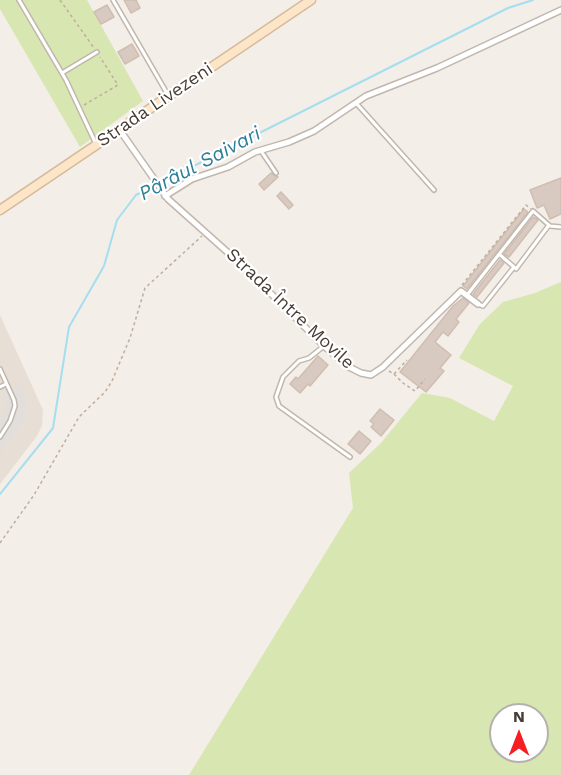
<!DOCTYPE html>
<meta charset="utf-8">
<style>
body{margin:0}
#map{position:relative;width:561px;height:775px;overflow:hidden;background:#f3eee8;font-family:"Work Sans",sans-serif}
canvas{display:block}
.north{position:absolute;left:489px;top:703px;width:60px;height:60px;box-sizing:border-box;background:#fff;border:2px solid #b5b1af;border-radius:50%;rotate:0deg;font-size:16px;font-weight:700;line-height:24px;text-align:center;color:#463d36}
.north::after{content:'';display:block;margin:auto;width:21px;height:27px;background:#f41e24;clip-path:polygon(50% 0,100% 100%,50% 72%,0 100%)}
</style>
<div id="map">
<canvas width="561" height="775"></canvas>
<div class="north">N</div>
</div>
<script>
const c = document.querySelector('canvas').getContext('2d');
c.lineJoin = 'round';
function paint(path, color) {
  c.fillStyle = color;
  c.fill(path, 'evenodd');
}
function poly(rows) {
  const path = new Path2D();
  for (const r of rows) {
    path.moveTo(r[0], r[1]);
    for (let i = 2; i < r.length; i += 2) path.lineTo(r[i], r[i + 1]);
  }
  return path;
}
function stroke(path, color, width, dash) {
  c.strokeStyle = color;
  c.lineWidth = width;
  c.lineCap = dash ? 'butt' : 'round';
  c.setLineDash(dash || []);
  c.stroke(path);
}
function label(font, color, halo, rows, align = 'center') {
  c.font = font + ' "Work Sans",sans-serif';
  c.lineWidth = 4.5;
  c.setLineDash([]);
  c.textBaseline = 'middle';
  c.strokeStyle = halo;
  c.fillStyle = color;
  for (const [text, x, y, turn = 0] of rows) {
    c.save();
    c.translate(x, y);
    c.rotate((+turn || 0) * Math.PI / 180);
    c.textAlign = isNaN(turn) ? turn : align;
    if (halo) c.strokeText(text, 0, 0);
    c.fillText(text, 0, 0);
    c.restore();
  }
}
paint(poly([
 [0,315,43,410,42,426,37,436,0,484]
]), '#e7ded6');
paint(poly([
 [0,0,87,0,143,101,80,147,0,9],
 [561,282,561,775,189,775,353,508,349,473,381,443,422,393,450,398,494,421,513,386,459,358,480,324,503,302,535,293],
 [501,715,537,715,537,751,501,751]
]), '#d8e6b1');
paint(poly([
 [21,385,26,401,24,420,0,454,0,422,7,408,3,395]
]), '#e2dedc');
stroke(poly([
 [0,494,53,428,69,327,104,266,117,220,136,195,508,8,533,0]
]), '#a5deee', 2);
const building = poly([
 [124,0,136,0,140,8,131,13,124,0],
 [107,5,114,17,101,24,94,12,107,5],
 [132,44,139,56,125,64,118,52,132,44],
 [271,173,278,177,264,190,259,184,271,173],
 [561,178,561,214,550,219,544,205,537,208,530,190,561,178],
 [281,192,293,205,289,209,277,196,281,192],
 [524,209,528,212,467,289,463,286,524,209],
 [533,217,538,220,509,257,504,254,533,217],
 [500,260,504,263,477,297,473,294,500,260],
 [463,298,469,303,456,319,459,322,448,336,443,332,435,342,451,355,440,368,444,371,426,392,400,372,453,306,463,298],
 [318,356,328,365,310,386,308,384,300,393,290,384,296,377,298,379,318,356],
 [380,409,394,420,381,436,371,427,374,424,370,421,380,409],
 [359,431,371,441,360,454,348,444,359,431]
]);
paint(building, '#d8cac0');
stroke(building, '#cfbeb1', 1.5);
const service = poly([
 [19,0,66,80,96,144],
 [113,0,168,95],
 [62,73,97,52],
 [356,103,434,190],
 [261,151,276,173],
 [514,267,516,269,549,225],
 [467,295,533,211,550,226,561,227],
 [478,304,483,306,514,267,499,254],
 [324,346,309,358,299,361,283,377,276,397,279,406,350,457],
 [0,369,14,400,15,406,10,421,0,437],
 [0,387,6,384]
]);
const minor = poly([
 [119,129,168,199,243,266,324,346,349,367,361,373,371,375,383,367,461,291,478,304],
 [165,196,192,179,228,167,255,152,289,142,314,131,366,96,437,68,561,10]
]);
const secondary = poly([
 [0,210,311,0]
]);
stroke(service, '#c1b7ad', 6);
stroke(minor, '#c1b7ad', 8);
stroke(secondary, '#d5bb9b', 11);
stroke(poly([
 [60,0,94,48],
 [84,105,118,85,100,57],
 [462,285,526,205,531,209],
 [389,371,394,374,407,360],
 [394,374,403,383,415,391,425,379],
 [0,543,34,495,79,417,105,392,112,381,130,338,145,288,202,236]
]), '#c0ad9c', 1.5, [3, 3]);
stroke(service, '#fff', 3);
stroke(minor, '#fff', 5);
stroke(secondary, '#fde6c8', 8);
label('18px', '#463d36', '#fff', [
 ["Strada Livezeni",155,105,-34],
 ["Strada Între Movile",290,309,43]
]);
label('italic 20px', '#2d7e97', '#fff', [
 ["Pârâul Saivari",200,164,-28]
]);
</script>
